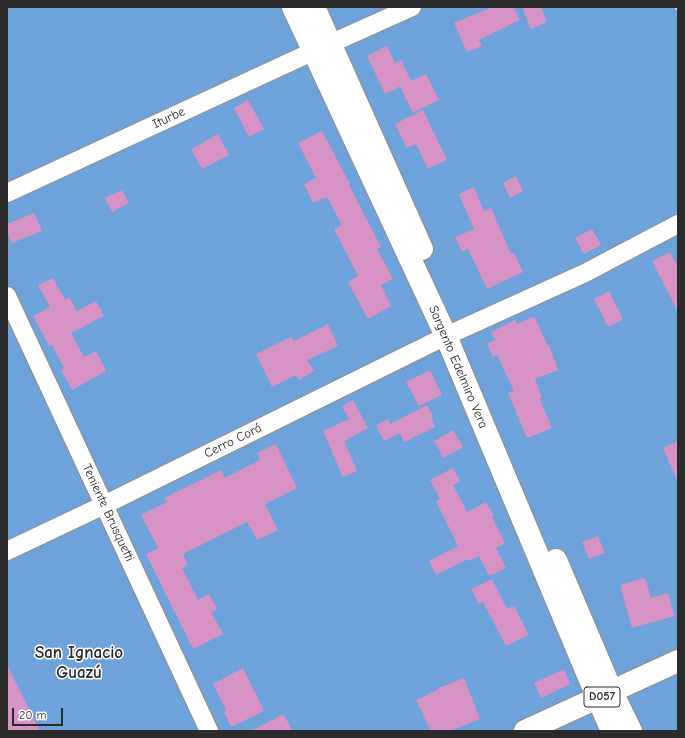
<!DOCTYPE html>
<meta charset="utf-8">
<style>
body{margin:0}
#map{position:relative;width:685px;height:738px;overflow:hidden;background:#faeee0;font-family:"Comic Neue",sans-serif}
canvas{display:block}
.frame{position:absolute;inset:0;border:8px solid #2b2b2b;pointer-events:none}
.scale{position:absolute;left:12px;top:708px;width:51px;height:18px;box-sizing:border-box;border:2px solid #2b2b2b;border-top:0;padding-left:5px;font-size:12px;line-height:14px;white-space:nowrap;color:#2b2b2b;-webkit-text-stroke:3px #fff;paint-order:stroke}
</style>
<div id="map">
<canvas width="685" height="738"></canvas>
<div class="frame"></div>
<div class="scale">20 m</div>
</div>
<script>
const c = document.querySelector('canvas').getContext('2d');
c.lineJoin = 'round';
function paint(path, color) {
  c.fillStyle = color;
  c.fill(path, 'evenodd');
}
function poly(rows) {
  const path = new Path2D();
  for (const r of rows) {
    path.moveTo(r[0], r[1]);
    for (let i = 2; i < r.length; i += 2) path.lineTo(r[i], r[i + 1]);
  }
  return path;
}
function stroke(path, color, width, dash) {
  c.strokeStyle = color;
  c.lineWidth = width;
  c.lineCap = dash ? 'butt' : 'round';
  c.setLineDash(dash || []);
  c.stroke(path);
}
function label(font, color, halo, rows, align = 'center') {
  c.font = font + ' "Comic Neue",sans-serif';
  c.lineWidth = 3;
  c.setLineDash([]);
  c.textBaseline = 'middle';
  c.strokeStyle = halo;
  c.fillStyle = color;
  for (const [text, x, y, turn = 0] of rows) {
    c.save();
    c.translate(x, y);
    c.rotate((+turn || 0) * Math.PI / 180);
    c.textAlign = isNaN(turn) ? turn : align;
    if (halo) c.strokeText(text, 0, 0);
    c.fillText(text, 0, 0);
    c.restore();
  }
}
paint(poly([
 [7,7,674,7,678,12,678,731,7,731]
]), '#6da2da');
paint(poly([
 [492,7,514,7,520,20,479,40,482,46,467,52,454,23],
 [522,7,541,7,547,22,531,29],
 [387,46,395,63,401,60,411,81,426,74,439,100,413,113,400,87,409,82,385,94,367,56],
 [248,100,264,129,249,137,234,108],
 [423,110,447,160,428,169,416,144,407,148,395,124],
 [322,131,350,184,349,185,381,247,377,249,393,279,381,285,391,306,368,319,348,282,358,276,334,229,342,225,327,197,313,203,304,184,316,178,298,143],
 [218,134,229,155,202,169,191,149],
 [516,176,523,191,510,198,503,183],
 [474,187,484,211,491,208,511,254,514,253,523,272,487,289,468,249,462,252,455,237,474,229,459,194],
 [122,190,129,203,112,212,105,198],
 [34,213,42,231,12,243,7,232,7,224],
 [592,229,601,245,584,254,575,238],
 [670,252,678,267,678,312,652,261],
 [53,278,65,300,69,297,77,311,96,301,104,316,71,333,84,357,96,351,106,371,72,390,61,370,64,368,52,345,49,346,33,316,50,307,38,285],
 [609,291,623,319,608,327,594,299],
 [534,316,548,346,549,345,558,370,535,379,542,398,540,399,552,428,527,438,508,393,514,391,497,355,493,357,487,344,495,340,491,332,515,320,517,324],
 [328,324,338,346,307,360,314,371,299,380,296,375,272,387,256,354,291,337,294,341],
 [430,370,442,395,419,406,406,382],
 [353,400,368,428,344,441,357,471,343,477,323,431,349,419,342,406],
 [427,405,433,416,431,417,435,427,404,442,400,433,384,441,376,425,388,419,390,424],
 [453,430,463,447,443,458,434,441],
 [678,441,678,483,663,448],
 [276,444,297,488,265,504,278,530,257,540,247,522,183,554,188,565,182,568,198,600,209,594,217,609,211,612,223,634,193,649,146,554,158,548,141,515,167,502,164,498,221,470,225,478,260,460,257,453],
 [453,468,460,481,453,485,467,512,486,502,494,516,492,517,505,543,496,548,506,568,489,576,479,556,469,561,468,559,436,575,429,561,458,546,436,501,440,499,430,480],
 [598,536,605,553,589,559,582,542],
 [645,578,651,598,668,593,675,616,632,628,620,585],
 [492,579,507,609,514,606,529,635,506,646,483,602,479,604,471,589],
 [7,665,40,731,7,731],
 [243,668,264,711,231,727,224,712,226,710,213,684],
 [564,669,570,684,541,698,534,683],
 [464,678,480,719,450,731,431,731,416,700,439,689,439,688],
 [284,714,292,731,251,731]
]), '#d793c6');
const street = poly([
 [7,193,314,51,412,7],
 [7,296,209,731],
 [7,551,104,505,446,336,585,273,678,224]
]);
const secondary = poly([
 [293,7,446,336,598,699,612,731],
 [314,7,422,249],
 [556,560,612,692,631,731]
]);
const primary = poly([
 [525,731,678,661]
]);
stroke(street, '#928c86', 20);
stroke(secondary, '#928c86', 24);
stroke(primary, '#928c86', 24);
stroke(street, '#fff', 18);
stroke(secondary, '#fff', 22);
stroke(primary, '#fff', 22);
for (const [x, y, w] of [
 [602,697,36]
]) {
  const box = new Path2D();
  box.roundRect(x - w / 2, y - 10, w, 20, 3);
  c.fillStyle = '#fff';
  c.fill(box);
  stroke(box, '#2b2b2b', 1);
}
label('bold 12px', '#2b2b2b', null, [
 ["D057",602,697]
]);
label('13px', '#2b2b2b', '#fff', [
 ["Iturbe",169,118,-25],
 ["Sargento Edelmiro Vera",458,367,67],
 ["Cerro Corá",233,441,-26],
 ["Teniente Brusquetti",108,513,65]
]);
label('bold 17px', '#2b2b2b', '#fff', [
 ["San Ignacio",79,653],
 ["Guazú",79,673]
]);
</script>
